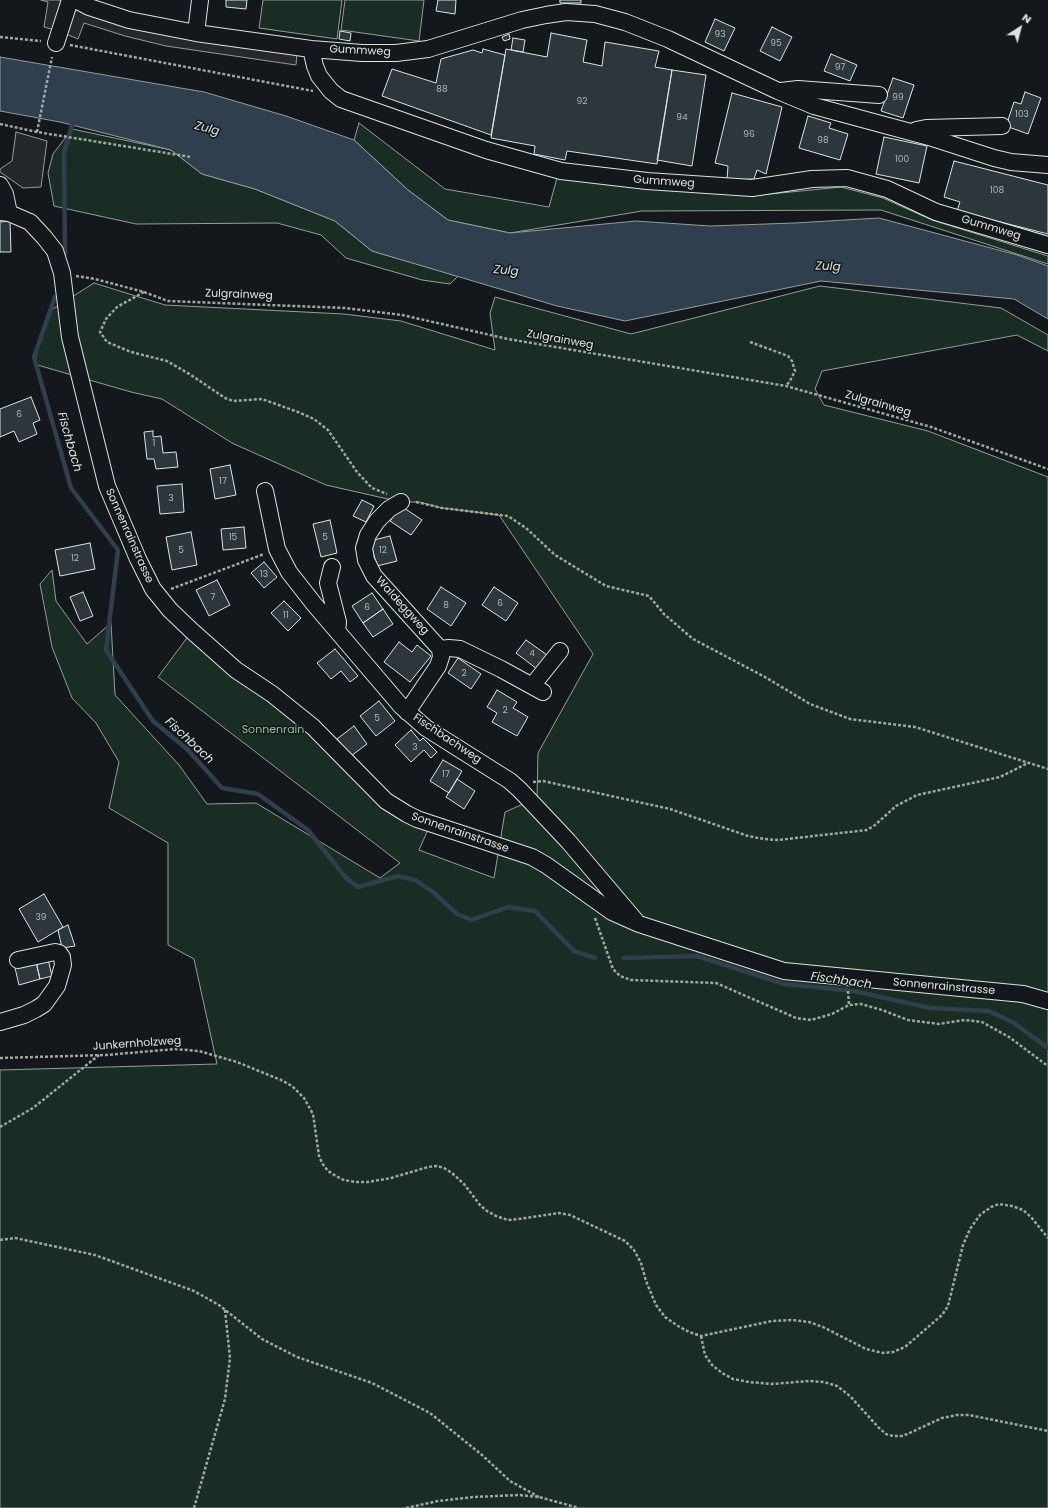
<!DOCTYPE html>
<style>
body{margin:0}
#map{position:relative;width:1048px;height:1508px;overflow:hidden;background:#14181c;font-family:Poppins,sans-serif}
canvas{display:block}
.north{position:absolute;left:1000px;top:8px;width:40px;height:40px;-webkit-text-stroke:3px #14181c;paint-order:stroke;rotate:36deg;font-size:11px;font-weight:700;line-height:16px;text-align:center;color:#d8e6dc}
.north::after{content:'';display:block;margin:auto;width:14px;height:18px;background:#d8e6dc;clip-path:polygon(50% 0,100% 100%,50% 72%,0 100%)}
</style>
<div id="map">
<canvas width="1048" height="1508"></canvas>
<div class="north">N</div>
</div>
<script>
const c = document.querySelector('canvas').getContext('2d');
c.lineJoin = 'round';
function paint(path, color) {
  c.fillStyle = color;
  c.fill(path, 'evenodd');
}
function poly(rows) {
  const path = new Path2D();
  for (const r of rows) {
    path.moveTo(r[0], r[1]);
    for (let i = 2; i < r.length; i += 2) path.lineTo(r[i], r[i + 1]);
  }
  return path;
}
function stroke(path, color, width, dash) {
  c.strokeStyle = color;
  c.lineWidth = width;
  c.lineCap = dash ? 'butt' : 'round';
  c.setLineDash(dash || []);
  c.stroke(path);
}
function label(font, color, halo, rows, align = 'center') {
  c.font = font + ' Poppins,sans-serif';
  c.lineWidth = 3;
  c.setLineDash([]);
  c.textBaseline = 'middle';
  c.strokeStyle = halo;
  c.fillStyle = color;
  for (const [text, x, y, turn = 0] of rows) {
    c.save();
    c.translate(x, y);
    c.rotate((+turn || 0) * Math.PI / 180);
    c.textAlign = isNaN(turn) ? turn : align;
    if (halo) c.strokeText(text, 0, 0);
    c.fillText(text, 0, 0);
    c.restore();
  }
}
const green = poly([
 [263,0,342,0,337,39,259,28,263,0],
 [345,0,424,0,419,41,341,30,345,0],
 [359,123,445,189,549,207,557,178,750,196,841,187,883,198,932,220,1048,256,1048,264,881,210,642,211,510,233,448,220,408,190,354,140,359,123],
 [72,129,171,150,202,174,255,189,335,221,372,251,458,276,450,284,422,280,346,258,321,235,277,223,136,224,54,206,48,173,53,154,72,129],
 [94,283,165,305,344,314,401,321,495,350,490,313,495,297,631,334,820,286,1001,308,1048,335,1048,351,1017,335,822,371,815,389,824,405,928,431,1048,477,1048,1508,0,1508,0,1070,217,1064,194,959,168,945,168,843,109,808,119,762,96,723,72,698,52,647,40,584,52,570,56,601,87,644,111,623,115,695,179,765,207,804,256,803,380,878,400,863,158,677,192,631,376,793,431,823,419,850,494,878,505,812,537,798,538,753,593,654,499,515,442,508,419,502,401,502,326,485,232,443,162,399,131,392,34,364,48,312,94,283]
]);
paint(green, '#1a2d24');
stroke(green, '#939e99', 1);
const parking = poly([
 [41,0,61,0,55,30,44,27,48,2,41,0],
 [76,8,297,52,296,65,166,46,125,36,84,23,78,39,66,34,76,8],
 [16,132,47,141,41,187,23,188,0,172,0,169,12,161,16,132]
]);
paint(parking, '#24282b');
stroke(parking, '#939e99', 1);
const water = poly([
 [0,57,204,92,286,116,354,140,408,190,448,220,510,233,636,221,710,226,794,223,879,218,1017,255,1048,266,1048,319,1014,299,821,281,625,321,557,306,372,251,335,221,255,189,202,174,171,150,60,122,0,111,0,57]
]);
paint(water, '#2f3f4d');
stroke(water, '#939e99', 1);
stroke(poly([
 [65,254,64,153,74,119],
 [55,297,34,357,71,488,118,550,106,650,153,721,188,750,222,788,258,794,308,830,346,878,358,887,398,876,415,880,433,892,457,914,471,920,508,907,535,911,574,951,595,958],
 [624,958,697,956,784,984,854,991,930,1008,989,1011,1014,1023,1048,1048]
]), '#2f3f4d', 4.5);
const building = poly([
 [226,0,247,0,246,9,226,7,226,0],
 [438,0,456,0,455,14,436,11,438,0],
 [560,0,581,0,581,3,560,3,560,0],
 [715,19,735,28,724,51,705,42,715,19],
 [772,27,792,37,780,61,760,51,772,27],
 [340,31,351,33,350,41,339,39,340,31],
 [551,33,587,40,583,62,602,66,605,42,659,51,655,67,672,70,657,164,567,151,565,160,534,154,535,146,491,138,506,49,547,57,551,33],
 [509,34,510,39,504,41,502,37,509,34],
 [513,38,525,40,523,52,511,50,513,38],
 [483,49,505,55,491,135,382,96,392,69,436,83,441,59,473,50,482,53,483,49],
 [831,54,857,65,850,81,824,71,831,54],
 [672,70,706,75,692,166,657,160,672,70],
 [893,78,914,85,903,118,881,111,893,78],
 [1025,92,1041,98,1028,134,1006,126,1014,102,1021,104,1025,92],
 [732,93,782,107,766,174,757,170,754,179,727,180,728,166,715,163,732,93],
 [808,116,831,123,829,128,848,134,840,160,799,148,808,116],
 [884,137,927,146,919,183,876,174,884,137],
 [954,161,1048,185,1048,234,957,211,960,202,944,197,954,161],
 [10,221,11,252,0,252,0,222,10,221],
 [31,397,40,420,33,423,37,434,19,442,14,431,0,437,0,409,31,397],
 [153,431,153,437,161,436,163,453,176,452,178,467,156,469,154,459,147,459,144,432,153,431],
 [230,465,236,495,215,499,210,469,230,465],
 [182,484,184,512,160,514,157,486,182,484],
 [362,500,374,506,366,522,353,516,362,500],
 [401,506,422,520,411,535,390,521,401,506],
 [330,520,337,553,321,557,313,524,330,520],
 [244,527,246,548,223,550,221,529,244,527],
 [191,532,197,565,172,570,166,537,191,532],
 [390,536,397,561,377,566,370,541,390,536],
 [90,543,95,569,60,576,55,550,90,543],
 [264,562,277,577,264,588,251,573,264,562],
 [217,580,230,605,209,616,196,590,217,580],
 [441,587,466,603,451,626,427,609,441,587],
 [494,587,518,603,506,621,482,605,494,587],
 [83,592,93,616,80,621,70,597,83,592],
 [372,593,383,609,363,623,352,606,372,593],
 [284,601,301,618,288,631,271,613,284,601],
 [383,609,393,624,373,637,363,623,383,609],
 [526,640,547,655,537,669,516,653,526,640],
 [399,642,412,652,417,645,431,656,410,682,384,662,399,642],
 [335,649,358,676,350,682,341,671,331,679,317,663,335,649],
 [458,658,481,674,471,689,448,673,458,658],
 [497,690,517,702,513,708,528,717,517,736,492,722,497,713,487,707,497,690],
 [379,701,395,721,376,736,360,716,379,701],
 [354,726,367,744,351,756,337,739,354,726],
 [411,730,420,741,423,738,437,752,431,758,424,750,411,762,395,745,411,730],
 [443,760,462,771,449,793,430,781,443,760],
 [457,779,475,791,464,809,446,797,457,779],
 [44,894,63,927,38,942,19,909,44,894],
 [68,925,75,946,62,948,58,930,68,925],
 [48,959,52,976,40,979,36,962,48,959],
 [36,962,40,979,19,985,15,968,36,962]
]);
paint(building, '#2c363c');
stroke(building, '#d8e6dc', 1);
const minor = poly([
 [76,0,89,7,129,20,196,33,311,49,362,53,396,53,428,49,522,20,546,15,566,12,595,14,625,22,668,39,778,91,814,106,929,137,994,158,1011,162,1048,165],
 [196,33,200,0],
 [56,43,70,0],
 [311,49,315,66,319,76,331,91,341,99,486,150,561,171,647,181,752,188,812,179,847,178,887,189,936,212,1048,245],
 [781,91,798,89,879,95],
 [916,130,926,128,1002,126],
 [0,185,5,194,9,213],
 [0,212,9,213,30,222,44,237,55,251,62,273,70,337,107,486,138,559,153,589,170,610,192,631,236,670,272,694,313,727,386,801,407,814,417,819,532,857,546,865,612,912,639,924,784,971,1023,994,1048,1001],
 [265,491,277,549,289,572,314,604,401,706,426,728,510,781,520,790,568,841,635,920],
 [401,502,389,509,377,521,368,535,364,548,366,560,374,576,440,649,441,657,438,666,407,712],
 [332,567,328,583,338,622,337,631],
 [440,649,449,648,460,649,501,669,543,692],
 [532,686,560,651],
 [0,1022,24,1015,36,1009,44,1004,57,986,63,965,62,957,59,953,55,952,18,960]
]);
stroke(minor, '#d8e6dc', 18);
stroke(poly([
 [0,37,41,41],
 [70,45,313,91],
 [0,124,37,132,191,157],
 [37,132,52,57],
 [76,276,95,279,144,292,168,301,345,308,402,315,508,339,786,386,931,427,1048,469],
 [144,292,117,307,106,319,100,332,107,342,131,352,167,361,191,375,225,398,233,401,262,399,298,412,314,419,328,430,357,472,372,488,387,494],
 [750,342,788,356,792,361,795,371,790,381,786,386],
 [416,502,442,508,508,516,526,528,555,555,606,586,649,596,664,614,693,639,765,677,810,704,850,719,915,727,1048,769],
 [171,589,264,554],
 [533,782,543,781,670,809,748,836,764,839,778,840,867,830,875,825,896,806,917,795,1000,777,1028,763],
 [595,918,613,969,620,976,631,980,716,983,796,1018,811,1020,832,1014,849,1005,861,1004,882,1010,908,1020,939,1024,965,1020,982,1022,1009,1037,1048,1066],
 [848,991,849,1005],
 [0,1058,106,1055,175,1049,199,1051,237,1062,281,1080,292,1086,304,1098,313,1114,319,1156,322,1163,328,1171,336,1176,344,1180,356,1182,368,1182,391,1178,428,1167,437,1166,444,1168,452,1173,464,1184,480,1205,487,1211,496,1216,508,1220,519,1219,559,1213,570,1215,625,1241,634,1250,641,1263,646,1281,656,1305,665,1317,678,1326,689,1332,701,1336,772,1321,793,1320,809,1322,823,1327,866,1349,883,1353,893,1352,905,1347,942,1315,948,1306,963,1245,970,1229,980,1215,991,1207,999,1204,1012,1206,1023,1210,1031,1217,1048,1238],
 [0,1127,33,1108,99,1055],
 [0,1240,15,1238,95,1255,194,1291,219,1305,262,1339,297,1357,372,1383,430,1413,482,1455,510,1481,539,1497],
 [701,1336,705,1355,712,1365,722,1373,733,1379,749,1382,772,1384,809,1381,824,1382,837,1386,850,1396,879,1428,886,1434,893,1436,903,1436,942,1418,957,1415,969,1415,1048,1431],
 [194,1508,225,1399,230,1358,225,1310],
 [406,1508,438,1501,474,1497,519,1495,539,1497,579,1508]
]), '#9da8a2', 2.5, [3, 2]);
stroke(minor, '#14181c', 16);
label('9px', '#adbab4', null, [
 ["93",720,35],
 ["95",776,44],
 ["97",840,68],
 ["88",442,90],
 ["99",898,98],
 ["92",582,102],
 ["103",1022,115],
 ["94",682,118],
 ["96",749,135],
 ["98",823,141],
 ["100",902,160],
 ["108",997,191],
 ["6",19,415],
 ["1",154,444],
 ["17",223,482],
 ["3",171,499],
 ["15",233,538],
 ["5",325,538],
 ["5",181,551],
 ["12",383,551],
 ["12",75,559],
 ["13",264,575],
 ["7",213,598],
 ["6",500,604],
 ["8",446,606],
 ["6",367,608],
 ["11",286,616],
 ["4",532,654],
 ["2",464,674],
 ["2",505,711],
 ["5",377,719],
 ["3",415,748],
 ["17",446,775],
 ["39",41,918]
]);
label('11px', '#d8e6dc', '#14181c', [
 ["Gummweg",360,51,3],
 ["Gummweg",664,182,4],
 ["Gummweg",991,228,17],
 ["Zulgrainweg",239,295,2],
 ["Zulgrainweg",560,340,10],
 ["Zulgrainweg",878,404,16],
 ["Sonnenrainstrasse",129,536,66],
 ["Waldeggweg",402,606,48],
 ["Fischbachweg",447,739,34],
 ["Sonnenrainstrasse",460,833,19],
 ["Sonnenrainstrasse",944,987,5],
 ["Junkernholzweg",137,1044,-4]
]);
label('11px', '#8ac095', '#14181c', [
 ["Sonnenrain",273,730]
]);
label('italic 12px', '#d8e6dc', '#14181c', [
 ["Zulg",207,129,15],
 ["Zulg",828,267,2],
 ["Zulg",506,271,5],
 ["Fischbach",69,442,74],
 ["Fischbach",189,741,43],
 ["Fischbach",841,981,8]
]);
</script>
